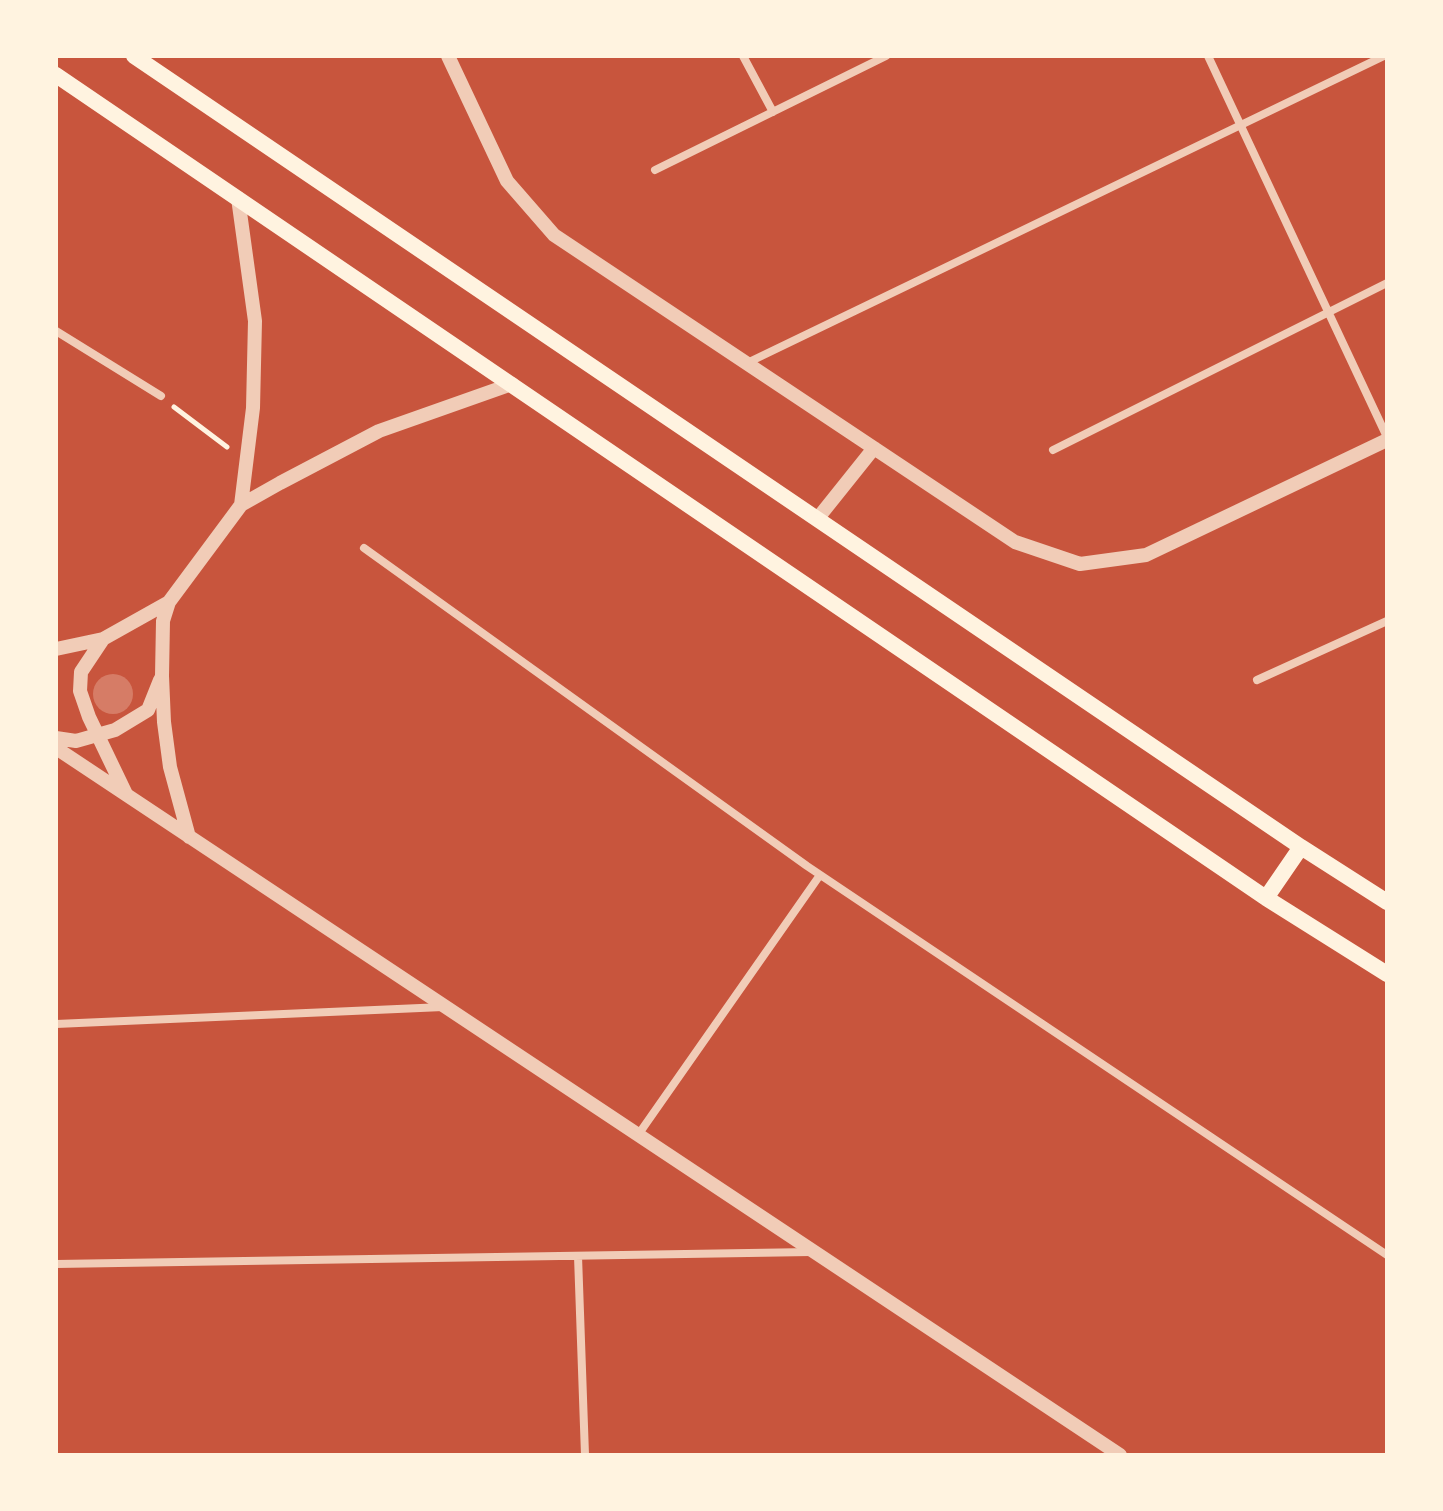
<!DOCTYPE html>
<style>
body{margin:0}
#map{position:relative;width:1443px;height:1511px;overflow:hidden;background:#c8553d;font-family:"Public Sans",sans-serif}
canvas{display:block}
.frame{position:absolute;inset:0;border:58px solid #fff3e0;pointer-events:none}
</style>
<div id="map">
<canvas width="1443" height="1511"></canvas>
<div class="frame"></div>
</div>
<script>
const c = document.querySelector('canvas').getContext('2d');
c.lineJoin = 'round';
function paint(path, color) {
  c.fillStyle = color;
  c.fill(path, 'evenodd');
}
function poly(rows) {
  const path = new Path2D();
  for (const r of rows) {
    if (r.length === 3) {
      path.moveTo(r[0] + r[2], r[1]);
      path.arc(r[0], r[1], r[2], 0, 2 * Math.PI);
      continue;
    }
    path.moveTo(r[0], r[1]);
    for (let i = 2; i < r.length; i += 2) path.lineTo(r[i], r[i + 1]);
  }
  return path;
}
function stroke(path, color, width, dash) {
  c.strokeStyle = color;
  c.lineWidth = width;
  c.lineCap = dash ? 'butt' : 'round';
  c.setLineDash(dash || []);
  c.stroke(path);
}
paint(poly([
 [113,694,20]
]), '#d67c66');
stroke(poly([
 [174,407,227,447]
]), '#fff3e0', 5);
stroke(poly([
 [743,56,773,112],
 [1208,56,1387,437],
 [655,170,886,56],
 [56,331,161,396],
 [747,363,1384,56],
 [1053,450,1387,283],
 [364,548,807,866,1387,1255],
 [1257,680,1387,621],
 [56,1024,443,1007],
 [638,1135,820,875],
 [578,1256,585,1455],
 [56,1264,811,1252]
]), '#f1ccb7', 8);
stroke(poly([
 [448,56,507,181,554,235,1015,542,1080,564,1146,555,1387,440],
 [238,198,255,321,253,408,241,505],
 [818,518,874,448],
 [103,639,81,672,80,691,89,717,126,794],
 [56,649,103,639,169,602],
 [56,738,76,741,115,730,148,710,160,680],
 [56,748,1120,1455],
 [189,837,170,767,164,722,162,676,163,621,169,602,241,505,280,483,379,431,512,384]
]), '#f1ccb7', 14);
stroke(poly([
 [134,56,1301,847,1387,902],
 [56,75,1266,898,1387,974],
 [1266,898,1301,847]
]), '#fff3e0', 16);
</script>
